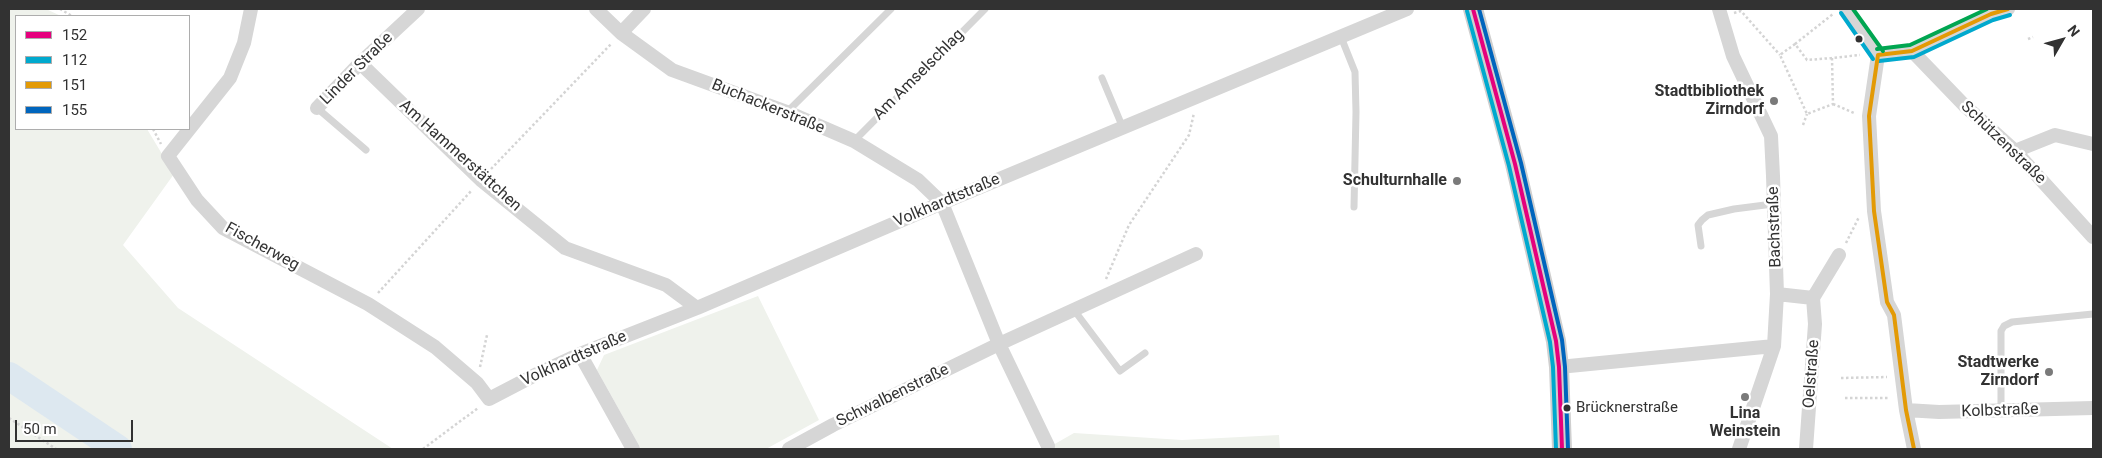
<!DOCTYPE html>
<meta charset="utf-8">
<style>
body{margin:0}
#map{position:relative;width:2102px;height:458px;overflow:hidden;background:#fff;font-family:Roboto,sans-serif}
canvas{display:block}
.frame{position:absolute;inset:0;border:10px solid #323232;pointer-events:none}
.legend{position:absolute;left:15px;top:15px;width:175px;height:115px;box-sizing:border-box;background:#fff;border:1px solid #adadad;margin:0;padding:6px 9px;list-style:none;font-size:15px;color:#323232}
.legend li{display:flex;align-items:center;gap:10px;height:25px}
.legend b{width:25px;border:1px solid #adadad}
.north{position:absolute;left:2037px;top:15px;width:50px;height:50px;-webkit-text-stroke:4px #fff;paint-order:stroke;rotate:52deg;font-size:14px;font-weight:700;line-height:20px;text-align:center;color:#323232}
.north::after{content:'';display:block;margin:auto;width:18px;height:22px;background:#323232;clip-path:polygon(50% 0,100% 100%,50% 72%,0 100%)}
.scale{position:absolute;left:15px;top:420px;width:118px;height:22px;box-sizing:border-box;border:2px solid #323232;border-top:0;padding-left:6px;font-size:15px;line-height:18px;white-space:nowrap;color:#323232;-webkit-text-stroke:4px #fff;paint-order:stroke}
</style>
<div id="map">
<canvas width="2102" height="458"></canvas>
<div class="frame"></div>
<ul class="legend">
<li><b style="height:6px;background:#e5007d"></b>152</li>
<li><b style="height:6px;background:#00a9ce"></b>112</li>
<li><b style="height:6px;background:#e39a05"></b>151</li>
<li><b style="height:6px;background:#0065bd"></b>155</li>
</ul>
<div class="north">N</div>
<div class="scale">50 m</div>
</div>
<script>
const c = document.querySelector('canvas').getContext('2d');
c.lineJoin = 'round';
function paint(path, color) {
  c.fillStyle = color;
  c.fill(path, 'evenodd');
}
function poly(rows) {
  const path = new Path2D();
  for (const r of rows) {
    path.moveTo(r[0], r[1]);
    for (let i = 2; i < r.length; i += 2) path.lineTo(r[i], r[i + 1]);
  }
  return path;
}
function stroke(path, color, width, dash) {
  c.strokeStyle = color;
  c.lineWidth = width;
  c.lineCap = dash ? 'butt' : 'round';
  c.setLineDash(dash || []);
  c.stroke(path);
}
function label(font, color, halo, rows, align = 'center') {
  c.font = font + ' Roboto,sans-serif';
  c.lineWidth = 5;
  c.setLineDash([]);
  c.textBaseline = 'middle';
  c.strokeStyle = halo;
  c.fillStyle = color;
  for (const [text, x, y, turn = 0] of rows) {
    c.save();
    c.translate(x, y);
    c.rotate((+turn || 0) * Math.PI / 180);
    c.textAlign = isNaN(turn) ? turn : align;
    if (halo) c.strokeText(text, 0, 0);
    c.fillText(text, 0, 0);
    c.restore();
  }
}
paint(poly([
 [9,9,46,9,61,16,16,16,16,129,147,129,174,174,123,245,178,308,393,449,9,449],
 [758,296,819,420,766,449,641,449,597,370,604,355],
 [1074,433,1182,440,1279,435,1280,449,1046,449]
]), '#eff2ec');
stroke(poly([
 [9,376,118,449]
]), '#dde8f0', 28);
stroke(poly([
 [60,9,72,16],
 [1734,13,1741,11,1780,55],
 [2028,39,2033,37],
 [1795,44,1833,14],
 [1832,58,1807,60,1795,44,1780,55,1807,114,1833,104,1832,58,1860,55],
 [1833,104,1854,113],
 [1803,125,1807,114],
 [153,129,161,144],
 [491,169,612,43],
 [1846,243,1859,217],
 [1106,279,1129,225,1189,135,1194,113],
 [378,293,472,190],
 [480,367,487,335],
 [1841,378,1887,377],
 [1845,398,1890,398],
 [9,418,56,449],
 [423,449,478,408]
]), '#d4d4d4', 2.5, [2.5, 2.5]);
stroke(poly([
 [1341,37,1355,72,1356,112,1354,207],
 [1102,78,1123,128],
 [317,108,366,150],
 [787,112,891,9],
 [854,141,985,9],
 [1701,246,1698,225,1702,220,1708,215,1734,209,1773,204],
 [1074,310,1120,371,1145,353],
 [2001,410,2001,331,2004,326,2012,322,2093,314]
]), '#d6d6d6', 7);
stroke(poly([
 [251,9,244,43,230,78,168,156,197,200,223,228,368,304,435,347,477,383,489,399,537,374,580,354,697,308,942,203,1407,9],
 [596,9,621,33,672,70,787,112,854,141,918,180,942,203,999,344,1048,446],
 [1719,9,1733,56,1771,136,1773,176,1777,294,1774,346,1739,449],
 [1846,9,1878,55],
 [621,33,644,9],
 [1912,51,1964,105,2015,151,2093,237],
 [1878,55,1869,116,1874,211,1887,302,1894,315,1906,410,1914,449],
 [1878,55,1912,51,1991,14,2008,9],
 [360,63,481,180,565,248,666,285,697,308],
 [317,108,360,63,418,9],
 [2015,151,2055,135,2093,144],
 [1777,294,1813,298],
 [580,354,633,449],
 [1559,367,1774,346],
 [1906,410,1939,412,2093,408],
 [789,449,833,425,999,344,1196,254],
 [1806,449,1815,324,1813,298,1839,255]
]), '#d6d6d6', 14);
stroke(poly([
 [1473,9,1515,164,1556,341,1559,367,1562,449]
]), '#cfcfcf', 20);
stroke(poly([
 [1473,9,1515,164,1556,341,1559,367,1562,449]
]), '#e5007d', 4);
stroke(poly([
 [1467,11,1509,166,1550,342,1553,367,1556,449],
 [1841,13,1873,59],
 [1879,61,1914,57,1993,20,2010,15]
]), '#00a9ce', 4);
stroke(poly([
 [1878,55,1869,116,1874,211,1887,302,1894,315,1906,410,1914,449],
 [1878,55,1912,51,1991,14,2008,9]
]), '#e39a05', 4);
stroke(poly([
 [1479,9,1521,163,1562,340,1565,367,1568,449]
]), '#0065bd', 4);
stroke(poly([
 [1853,9,1883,51],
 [1877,49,1910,45,1987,9]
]), '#00a651', 4);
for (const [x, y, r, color] of [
 [1859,39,4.5,"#323232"],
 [1774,101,5,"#7a7a7a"],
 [1457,181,5,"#7a7a7a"],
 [2049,372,5,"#7a7a7a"],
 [1745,397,5,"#7a7a7a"],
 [1567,408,4.5,"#323232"]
]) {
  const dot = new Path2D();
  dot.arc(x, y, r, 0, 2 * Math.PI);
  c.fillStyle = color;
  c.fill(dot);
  stroke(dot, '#fff', 2);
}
label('15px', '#323232', '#fff', [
 ["Brücknerstraße",1576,408]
], 'left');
label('16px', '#323232', '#fff', [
 ["Linder Straße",357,69,-45],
 ["Am Amselschlag",919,75,-45],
 ["Buchackerstraße",768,107,22],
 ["Schützenstraße",2003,143,44],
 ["Am Hammerstättchen",460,156,42],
 ["Volkhardtstraße",947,201,-23],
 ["Bachstraße",1775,227,-92],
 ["Fischerweg",262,247,29],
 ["Volkhardtstraße",574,359,-24],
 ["Oelstraße",1812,374,-86],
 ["Schwalbenstraße",893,396,-26],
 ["Kolbstraße",2000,411,-2]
]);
label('bold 16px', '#323232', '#fff', [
 ["Stadtbibliothek",1764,92],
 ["Zirndorf",1764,110],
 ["Schulturnhalle",1447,181],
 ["Stadtwerke",2039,363],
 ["Zirndorf",2039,381],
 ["Lina",1745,414,"center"],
 ["Weinstein",1745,432,"center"]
], 'right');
</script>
